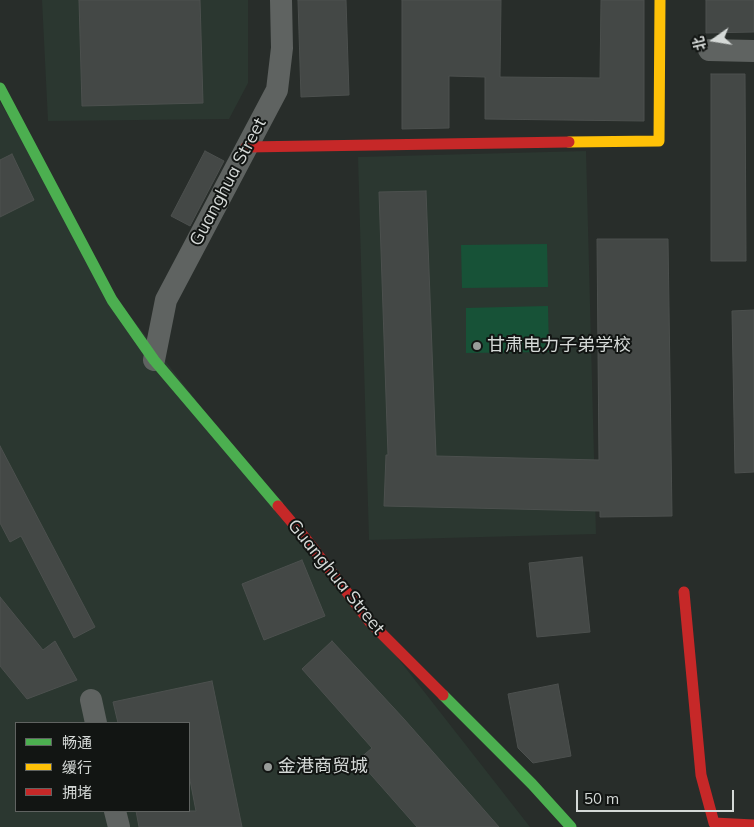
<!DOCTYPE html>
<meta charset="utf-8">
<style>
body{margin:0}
#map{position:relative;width:754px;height:827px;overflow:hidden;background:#282d2a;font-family:Mulish,"Noto Sans SC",sans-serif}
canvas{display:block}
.legend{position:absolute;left:15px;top:722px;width:175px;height:90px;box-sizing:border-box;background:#121513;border:1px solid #606361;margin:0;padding:6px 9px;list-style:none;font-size:15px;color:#d5d9d7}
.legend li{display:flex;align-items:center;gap:10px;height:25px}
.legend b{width:25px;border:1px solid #606361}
.north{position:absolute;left:689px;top:15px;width:50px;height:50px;-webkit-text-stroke:4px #121513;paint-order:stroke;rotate:257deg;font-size:14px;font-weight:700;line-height:20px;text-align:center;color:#d5d9d7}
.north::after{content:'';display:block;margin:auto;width:18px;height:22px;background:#d5d9d7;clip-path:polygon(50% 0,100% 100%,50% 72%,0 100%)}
.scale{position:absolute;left:576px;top:790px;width:158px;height:22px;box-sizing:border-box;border:2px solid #d5d9d7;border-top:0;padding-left:6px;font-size:15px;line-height:18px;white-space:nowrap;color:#d5d9d7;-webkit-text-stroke:4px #121513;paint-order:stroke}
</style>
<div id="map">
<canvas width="754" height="827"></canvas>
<ul class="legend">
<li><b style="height:6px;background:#4caf50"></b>畅通</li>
<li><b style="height:6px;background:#ffc107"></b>缓行</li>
<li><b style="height:6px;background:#c62828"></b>拥堵</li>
</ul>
<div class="north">北</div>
<div class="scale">50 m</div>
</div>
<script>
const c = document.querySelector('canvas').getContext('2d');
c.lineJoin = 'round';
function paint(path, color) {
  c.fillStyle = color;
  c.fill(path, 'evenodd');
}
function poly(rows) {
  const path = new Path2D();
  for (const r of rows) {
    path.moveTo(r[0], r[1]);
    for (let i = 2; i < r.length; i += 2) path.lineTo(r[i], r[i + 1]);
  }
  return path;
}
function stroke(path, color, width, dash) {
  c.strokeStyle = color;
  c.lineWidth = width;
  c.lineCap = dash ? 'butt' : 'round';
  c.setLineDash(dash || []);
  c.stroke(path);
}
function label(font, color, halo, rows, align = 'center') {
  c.font = font + ' Mulish,"Noto Sans SC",sans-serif';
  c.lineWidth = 4;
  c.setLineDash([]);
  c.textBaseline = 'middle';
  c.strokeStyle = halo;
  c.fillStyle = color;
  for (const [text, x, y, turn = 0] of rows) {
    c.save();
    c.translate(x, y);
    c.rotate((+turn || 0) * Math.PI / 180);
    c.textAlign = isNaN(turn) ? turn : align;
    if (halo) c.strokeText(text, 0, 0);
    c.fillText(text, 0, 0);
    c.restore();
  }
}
paint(poly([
 [42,0,248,0,248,83,229,119,48,121],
 [0,102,116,298,530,827,0,827],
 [16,723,189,723,189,811,16,811],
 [586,151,596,534,369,540,358,157]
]), '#2b3730');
paint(poly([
 [547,244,548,287,462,288,461,245],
 [548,306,549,352,466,353,466,308]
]), '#175237');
const building = poly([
 [79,0,200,0,203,103,82,106,79,0],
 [298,0,346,0,349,95,301,97,298,0],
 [402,0,501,0,500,77,600,78,601,0,644,0,644,121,485,119,485,77,449,76,449,128,402,129,402,0],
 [706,0,754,0,754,32,706,33,706,0],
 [711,74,745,74,746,261,711,261,711,74],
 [205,151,224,161,190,226,171,216,205,151],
 [12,154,34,200,0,217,0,160,12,154],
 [426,191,436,456,599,460,597,239,668,239,672,516,600,517,600,511,384,506,386,455,388,455,379,192,426,191],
 [754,310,754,472,735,473,732,311,754,310],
 [0,446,95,627,74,638,21,536,10,542,0,523,0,446],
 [582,557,590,632,537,637,529,563,582,557],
 [302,560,325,616,264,640,242,584,302,560],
 [0,597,43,650,55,641,77,680,27,699,0,666,0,597],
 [332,641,404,719,499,827,417,827,358,760,372,748,302,669,332,641],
 [212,681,242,827,139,827,136,811,196,811,189,775,189,723,118,723,113,702,212,681],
 [558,684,571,756,533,763,518,748,508,694,558,684]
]);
paint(building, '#444846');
stroke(building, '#4c504e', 1);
stroke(poly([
 [709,50,754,51],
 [154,360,166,300,277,90,282,48,281,0],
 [91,700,96,723],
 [115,811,119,827]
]), '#5f6361', 22);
stroke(poly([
 [0,88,112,300,154,360,278,506],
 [443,695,532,784,571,827]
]), '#4caf50', 11);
stroke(poly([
 [569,142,659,141,660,0]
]), '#ffc107', 11);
stroke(poly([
 [246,147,569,142],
 [278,506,306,539,369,621,443,695],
 [684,592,701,775,714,823,754,825]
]), '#c62828', 11);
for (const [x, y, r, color] of [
 [477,346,5,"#989d9a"],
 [268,767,5,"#989d9a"]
]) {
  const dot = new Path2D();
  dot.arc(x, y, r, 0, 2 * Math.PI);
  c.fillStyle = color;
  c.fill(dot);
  stroke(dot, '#121513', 2);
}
label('18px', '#d5d9d7', '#121513', [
 ["Guanghua Street",228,182,-62],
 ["Guanghua Street",336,577,51]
]);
label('18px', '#d5d9d7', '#121513', [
 ["甘肃电力子弟学校",487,346],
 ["金港商贸城",278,767]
], 'left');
</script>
